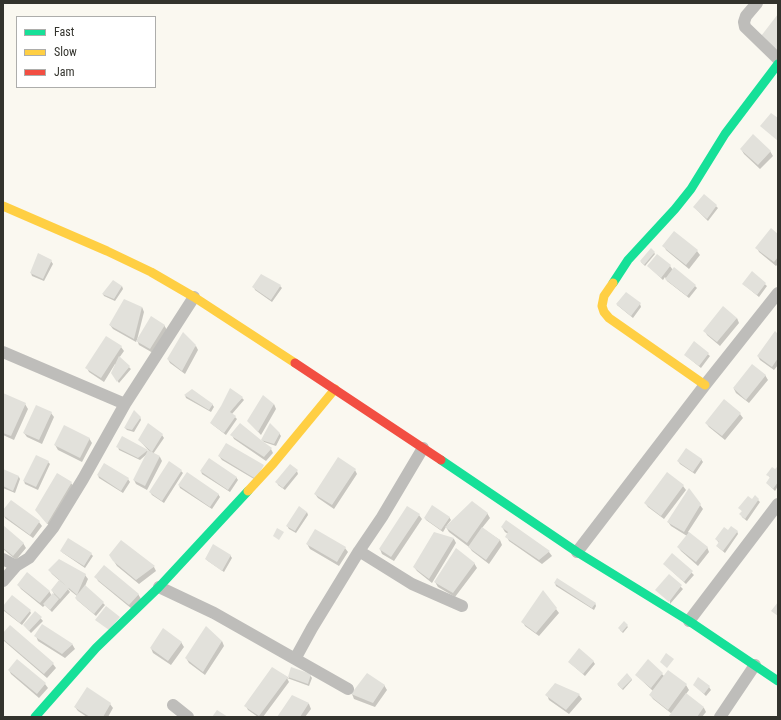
<!DOCTYPE html>
<style>
body{margin:0}
#map{position:relative;width:781px;height:720px;overflow:hidden;background:#faf8f0;font-family:"Roboto Condensed",sans-serif}
canvas{display:block}
.frame{position:absolute;inset:0;border:4px solid #33332d;pointer-events:none}
.legend{position:absolute;left:16px;top:16px;width:140px;height:72px;box-sizing:border-box;background:#fff;border:1px solid #adadab;margin:0;padding:5px 7px;list-style:none;font-size:12px;color:#33332d}
.legend li{display:flex;align-items:center;gap:8px;height:20px}
.legend b{width:20px;border:1px solid #adadab}
</style>
<div id="map">
<canvas width="781" height="720"></canvas>
<div class="frame"></div>
<ul class="legend">
<li><b style="height:5px;background:#16e098"></b>Fast</li>
<li><b style="height:5px;background:#ffcf43"></b>Slow</li>
<li><b style="height:5px;background:#f24e42"></b>Jam</li>
</ul>
</div>
<script>
const c = document.querySelector('canvas').getContext('2d');
c.lineJoin = 'round';
function paint(path, color) {
  c.fillStyle = color;
  c.fill(path, 'evenodd');
}
function poly(rows) {
  const path = new Path2D();
  for (const r of rows) {
    path.moveTo(r[0], r[1]);
    for (let i = 2; i < r.length; i += 2) path.lineTo(r[i], r[i + 1]);
  }
  return path;
}
function stroke(path, color, width, dash) {
  c.strokeStyle = color;
  c.lineWidth = width;
  c.lineCap = dash ? 'butt' : 'round';
  c.setLineDash(dash || []);
  c.stroke(path);
}
paint(poly([
 [741,149,770,151,773,156,760,169,744,154],
 [704,195,718,208,708,221,694,207],
 [674,233,697,251,700,255,689,269,666,250,664,246],
 [778,235,778,264,776,266,759,252,757,248],
 [651,249,655,254,645,266,641,262],
 [51,261,53,264,44,281,32,276,31,273],
 [648,266,670,266,673,270,695,286,697,288,689,298,667,281,665,277,663,280],
 [752,273,767,286,759,297,743,284],
 [122,286,123,289,115,301,104,296,103,294],
 [280,286,282,288,272,302,255,290,254,287],
 [640,304,641,307,633,318,617,305],
 [142,307,144,312,137,340,164,325,167,330,153,353,139,345,137,340,136,342,113,329,110,325],
 [737,318,739,323,720,346,707,335,705,331],
 [778,335,778,365,774,370,760,360,758,356],
 [695,343,710,356,701,368,685,355],
 [196,346,198,350,185,374,170,363,168,359],
 [121,347,124,351,119,358,131,369,119,383,114,376,116,365,115,364,104,382,89,372,87,368],
 [765,375,768,380,749,403,736,393,734,389],
 [3,394,25,404,28,409,14,440,3,435],
 [185,395,212,404,214,407,211,412,186,398],
 [242,398,244,400,232,414,237,419,226,435,213,425,211,423],
 [724,401,740,414,743,418,725,440,709,427,706,423],
 [274,404,276,409,261,435,248,421],
 [51,413,54,417,42,444,27,437,24,433],
 [140,417,141,420,134,432,127,430,125,428],
 [279,433,281,436,276,446,264,442,262,440],
 [162,435,164,438,153,454,160,457,162,461,147,490,136,484,134,480,147,454,140,460,119,450,118,447,122,438,150,452,139,440],
 [232,435,271,449,273,453,266,461,234,439],
 [89,438,92,443,82,462,58,450,55,445],
 [226,444,259,482,222,460,219,456],
 [701,459,703,462,695,474,680,464,678,461],
 [48,462,50,464,38,490,25,484,24,481],
 [778,468,778,486,775,491,767,483,771,479,768,475,776,471],
 [3,470,19,477,20,479,15,493,3,488],
 [355,470,357,474,334,509,318,498,315,494],
 [181,471,183,473,164,503,152,495,150,492],
 [201,471,236,477,238,480,230,492,202,474],
 [297,471,298,474,285,490,278,485,277,482],
 [667,474,683,486,686,490,664,519,648,507,645,503],
 [98,475,128,479,130,482,123,493,99,478],
 [71,483,74,487,50,527,36,510],
 [179,485,218,494,220,497,212,509,180,488],
 [755,497,760,502,747,521,742,517,741,514,743,512,740,508,752,500],
 [700,505,703,509,688,532,707,547,709,552,698,566,681,551,678,547,687,536,671,526,668,522],
 [3,512,39,522,42,526,33,538,5,518],
 [307,512,308,515,296,533,289,529,287,526],
 [487,513,490,518,482,528,500,540,502,545,489,564,472,551,469,547,449,532,446,527,443,532,426,520,425,518,449,517,451,520,447,525],
 [419,515,422,519,394,561,382,554,380,549],
 [506,522,549,552,552,556,542,564,509,541,507,537,508,534,505,532,502,527],
 [3,527,23,543,26,548,16,560,3,549],
 [737,531,738,534,725,553,719,548,717,546,719,543,716,539,728,532],
 [434,533,454,539,456,543,432,583,417,571,414,567],
 [121,541,154,567,156,571,139,584,117,566,110,555],
 [307,544,345,548,348,552,339,566,310,549],
 [61,551,91,554,93,556,85,568,63,553],
 [672,554,694,575,686,584,664,564],
 [230,555,232,558,224,572,208,561,206,559],
 [474,563,477,568,455,597,438,587,435,582],
 [49,570,85,575,88,579,85,586,105,605,96,616,77,600,76,598,77,596,67,588,70,592,52,612,45,605,43,607,21,589,18,585,49,591,52,596,54,594,52,590,60,581,52,574],
 [669,575,683,589,670,604],
 [96,577,138,594,141,599,132,609,98,581],
 [555,583,595,603,596,606,594,610,556,586],
 [3,608,30,611,31,613,22,625,4,611],
 [556,609,559,613,539,636,525,626,523,622],
 [35,612,43,621,31,633,24,625],
 [624,623,628,627,623,633,620,630],
 [10,626,53,664,56,668,47,678,4,641,3,634],
 [36,636,72,644,75,649,65,658,38,641],
 [222,641,224,646,205,675,189,663,186,658],
 [181,642,184,647,171,665,153,653,151,648],
 [593,661,595,664,585,676,569,662],
 [648,661,664,676,668,671,686,685,689,690,686,694,704,708,706,712,702,717,669,717,672,714,653,699,650,695,653,691,636,675],
 [272,668,289,678,289,677,310,675,312,678,309,686,287,678,289,682,263,717,258,717,248,710,246,706],
 [9,670,45,684,48,688,39,698,11,674],
 [367,674,384,685,387,690,375,707,354,699,352,694],
 [632,679,632,680,623,690,618,685],
 [555,684,579,695,582,699,569,714,549,700,547,695],
 [694,685,709,687,711,690,706,696],
 [87,689,110,704,113,708,108,717,87,717,78,711,75,707],
 [292,696,309,704,311,709,305,717,279,717]
]), '#0003');
paint(poly([
 [778,14,778,50,758,40],
 [771,113,778,118,778,141,760,126],
 [753,134,771,151,758,165,740,149],
 [704,194,717,205,707,219,693,207],
 [771,228,778,234,778,257,774,262,755,248],
 [674,231,698,250,686,265,662,246],
 [651,248,655,252,644,265,640,261],
 [38,253,52,260,43,279,30,273],
 [657,254,671,265,661,278,647,266],
 [674,267,696,285,687,296,665,279],
 [752,271,766,283,757,295,742,284],
 [261,274,281,285,271,300,252,287],
 [113,280,122,286,114,299,102,294],
 [626,292,641,303,631,316,616,304],
 [124,299,142,307,134,339,109,325],
 [723,306,737,318,717,342,703,331],
 [151,316,165,325,150,349,136,341],
 [775,331,778,334,778,358,772,367,757,356],
 [183,332,196,345,182,371,167,359],
 [106,336,122,346,101,378,85,368],
 [694,341,709,353,699,366,684,355],
 [119,356,130,366,117,382,111,373],
 [752,364,766,375,746,400,733,388],
 [230,388,243,397,230,412,236,416,224,433,210,423,221,406],
 [192,389,213,404,209,410,184,395],
 [3,393,26,403,11,436,3,433],
 [263,395,274,404,258,432,247,421],
 [724,399,741,413,722,436,705,423],
 [36,405,52,412,39,440,23,433],
 [134,410,141,417,132,430,124,428],
 [148,423,163,434,152,452,138,440],
 [240,423,261,440,270,423,280,433,274,444,261,440,272,448,264,457,230,435],
 [64,425,90,438,80,458,54,445],
 [122,436,148,450,138,458,116,447],
 [226,443,264,465,256,479,218,456],
 [686,448,702,459,693,472,677,461],
 [148,450,160,456,145,486,133,480],
 [36,455,49,461,36,487,23,481],
 [338,457,356,469,332,505,314,494],
 [209,458,237,477,228,490,200,471],
 [169,461,182,470,162,501,149,492],
 [104,463,129,478,121,491,97,475],
 [290,464,298,470,283,488,275,482],
 [778,466,778,482,773,489,766,483,770,477,766,475,772,467,775,469],
 [3,469,19,476,13,491,3,486],
 [187,472,219,494,210,507,178,485],
 [667,472,684,485,661,516,644,503],
 [57,473,72,482,47,524,35,510],
 [689,488,701,504,684,532,667,522],
 [755,495,759,499,745,519,739,514,742,511,738,508,748,496,752,499],
 [11,500,40,521,30,535,3,515,3,510],
 [472,501,488,513,467,543,445,527],
 [432,505,450,517,441,530,424,518],
 [299,506,307,512,295,531,286,526],
 [407,506,420,514,391,557,379,549],
 [506,520,550,551,539,560,505,537,508,532,501,527],
 [3,525,24,543,13,556,3,548],
 [731,526,738,531,723,551,716,546,719,542,715,539,724,527,728,530],
 [482,527,500,540,486,560,468,547],
 [277,528,284,532,279,540,273,536],
 [315,529,346,547,337,562,306,544],
 [434,532,454,538,429,579,413,567],
 [689,532,708,547,696,562,677,547],
 [68,538,92,553,84,566,60,551],
 [121,540,155,566,136,580,113,561,109,555],
 [213,544,231,555,222,571,205,559],
 [456,548,475,563,453,593,434,582],
 [672,553,693,571,684,582,663,564],
 [59,559,86,574,77,595,85,585,104,602,94,614,75,598,77,595,48,570],
 [104,565,139,594,129,605,94,577],
 [27,572,50,591,40,603,17,585],
 [669,574,682,585,669,602,655,590],
 [557,578,596,603,592,608,554,583],
 [59,580,69,588,60,599,51,590],
 [543,590,557,608,536,633,521,622],
 [53,593,59,599,50,610,43,604],
 [12,595,31,610,20,623,3,609,3,606],
 [778,602,778,616,771,611],
 [106,606,120,617,109,630,95,620],
 [35,611,42,617,29,631,23,625],
 [624,621,628,625,622,632,618,628],
 [42,624,73,644,62,654,34,636],
 [10,625,54,663,44,674,3,639,3,633],
 [206,626,222,641,203,672,185,658],
 [163,628,182,642,168,661,150,648],
 [579,648,594,661,583,674,568,662],
 [666,653,674,659,667,668,660,662],
 [17,659,46,683,37,694,8,670],
 [648,659,663,673,651,688,635,675],
 [272,667,288,677,259,716,244,706],
 [291,667,311,674,308,684,288,677],
 [668,670,687,684,668,710,649,695],
 [367,673,385,685,373,703,351,694],
 [627,673,632,679,622,689,617,684],
 [698,677,710,686,704,694,693,685],
 [555,683,580,694,566,710,545,695],
 [87,687,111,703,103,717,90,717,74,707],
 [686,693,704,707,697,717,668,717],
 [292,695,309,703,300,717,277,717],
 [217,710,228,717,212,717]
]), '#e2e1db');
stroke(poly([
 [757,3,746,16,744,22,745,27,778,59],
 [3,352,125,404],
 [359,551,412,584,462,606],
 [577,552,705,385,778,293],
 [3,559,16,566],
 [3,581,16,566,29,558,53,528,83,479,125,404,194,297],
 [159,587,214,613,348,689],
 [689,621,778,504],
 [295,659,312,628,359,551,382,517,423,448],
 [173,705,188,717],
 [720,717,755,665]
]), '#bebdba', 12);
stroke(poly([
 [613,283,628,260,675,209,691,189,725,134,778,64],
 [441,460,577,552,689,621,778,681],
 [35,717,96,648,159,587,248,491]
]), '#16e098', 9);
stroke(poly([
 [3,206,107,251,151,272,194,297,295,363],
 [613,283,604,296,602,306,604,312,609,318,705,385],
 [248,491,273,464,335,389]
]), '#ffcf43', 9);
stroke(poly([
 [295,363,441,460]
]), '#f24e42', 9);
</script>
